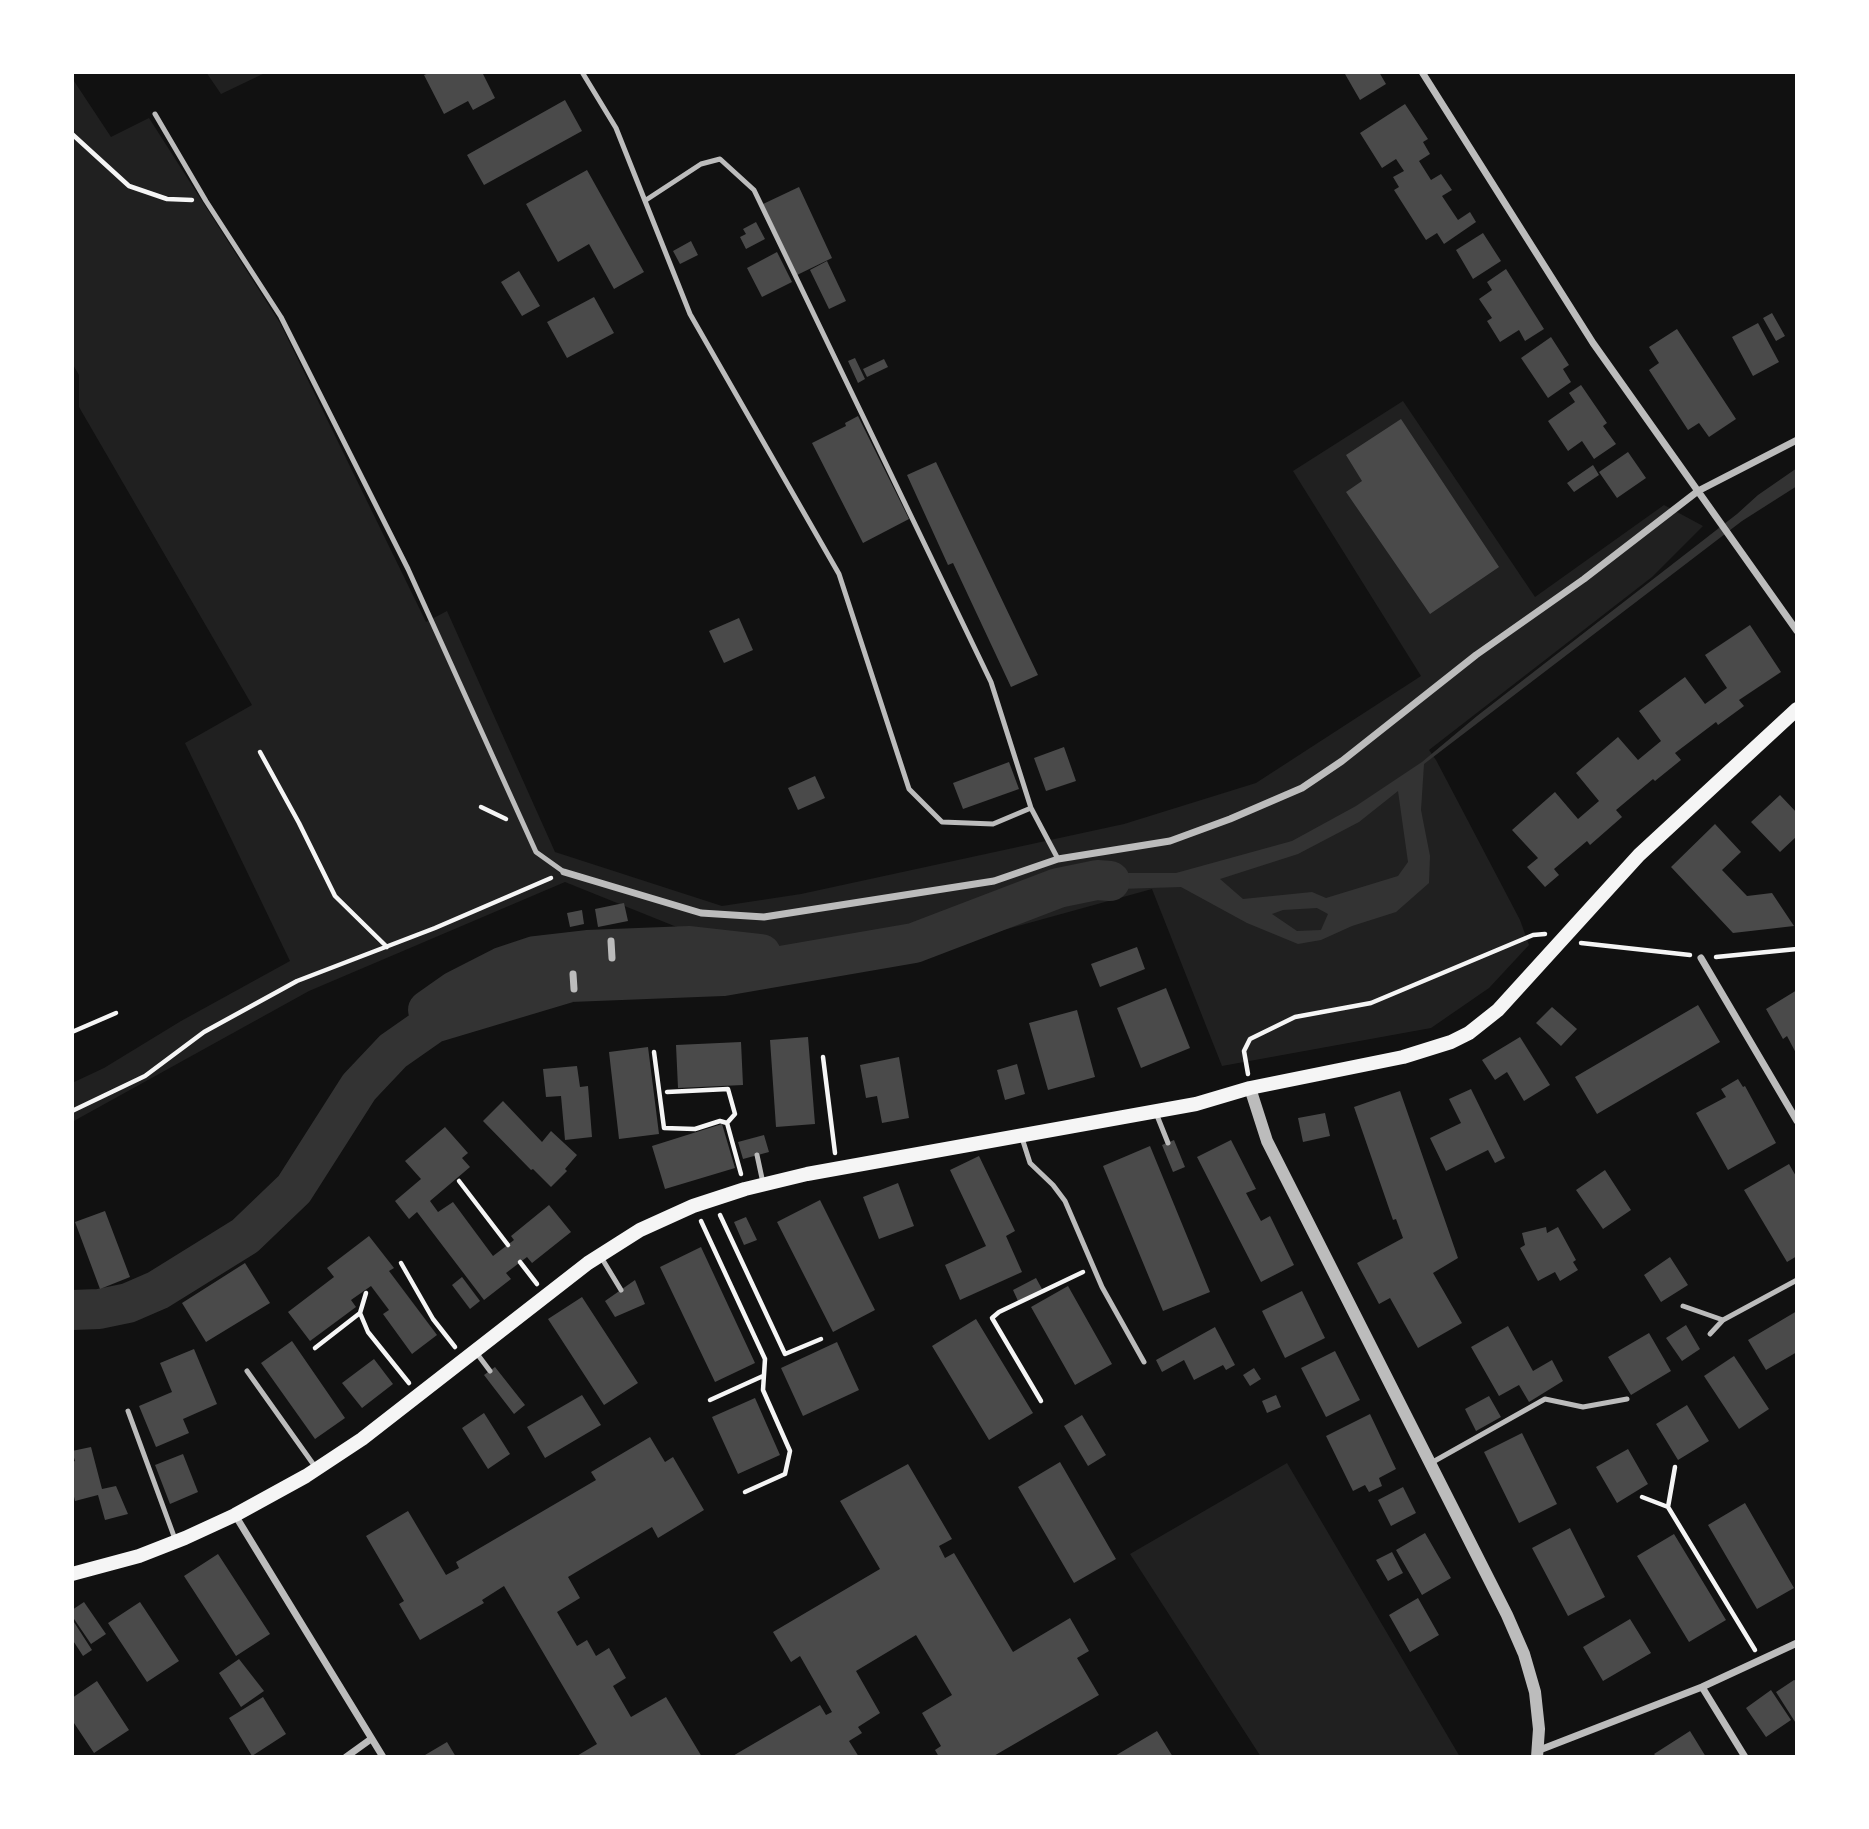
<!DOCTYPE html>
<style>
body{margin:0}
#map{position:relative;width:1869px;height:1829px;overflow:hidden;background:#111;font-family:"Open Sans",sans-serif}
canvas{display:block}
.frame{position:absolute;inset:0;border:74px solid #fff;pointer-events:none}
</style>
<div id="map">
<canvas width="1869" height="1829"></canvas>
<div class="frame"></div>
</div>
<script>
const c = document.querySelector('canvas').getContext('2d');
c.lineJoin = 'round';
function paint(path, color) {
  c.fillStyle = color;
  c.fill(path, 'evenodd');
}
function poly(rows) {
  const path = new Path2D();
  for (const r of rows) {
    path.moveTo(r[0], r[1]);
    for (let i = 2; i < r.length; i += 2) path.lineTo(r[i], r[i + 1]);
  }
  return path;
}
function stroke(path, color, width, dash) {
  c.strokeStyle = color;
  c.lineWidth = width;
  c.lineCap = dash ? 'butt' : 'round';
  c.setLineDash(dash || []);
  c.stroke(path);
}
paint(poly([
 [206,72,267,72,221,94],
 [72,78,111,137,149,118,280,323,426,622,447,611,555,852,722,906,801,894,1124,824,1256,783,1421,676,1293,471,1403,401,1535,597,1664,505,1703,526,1652,577,1429,750,1436,760,1520,920,1529,945,1489,988,1431,1028,1222,1066,1152,889,920,953,727,979,714,942,565,882,309,991,72,1122,72,1083,104,1068,181,1021,290,961,185,743,252,705,79,407,79,375,72,363],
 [1287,1463,1460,1757,1261,1757,1130,1554]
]), '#202020');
paint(poly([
 [1797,468,1797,486,1742,521,1424,764,1421,810,1430,856,1429,883,1396,912,1352,926,1321,940,1298,944,1247,923,1181,887,1057,891,1056,886,1097,873,1176,873,1292,841,1356,806,1422,762,1477,716,1737,514,1758,495],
 [1398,791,1408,862,1398,876,1326,898,1312,892,1243,899,1220,879,1298,854,1359,822],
 [1317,908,1328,914,1321,930,1297,931,1272,914,1283,910]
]), '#333');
stroke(poly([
 [428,1010,455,991,502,967,535,956,587,950,690,946,761,954],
 [72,1310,99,1309,128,1303,158,1290,245,1236,294,1189,359,1087,393,1051,433,1023,570,982,723,976,914,943,1058,888,1097,880,1110,881]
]), '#333', 40);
paint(poly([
 [431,72,482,72,495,98,473,110,468,101,444,114,424,75],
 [1349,72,1379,72,1386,84,1360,100,1345,74],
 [565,100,582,131,484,185,467,155],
 [1405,104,1428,139,1423,142,1430,154,1419,161,1431,180,1441,174,1452,190,1442,196,1458,220,1470,212,1476,222,1444,244,1437,233,1426,240,1394,190,1399,187,1393,177,1404,171,1396,159,1382,168,1360,133],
 [587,170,644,272,614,289,589,244,558,262,526,204],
 [799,187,832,258,797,275,763,204],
 [756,222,765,239,746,249,740,237,746,234,743,229],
 [1483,233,1501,261,1473,279,1456,250],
 [691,241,698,255,680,264,673,251],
 [777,252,792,282,762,297,747,268],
 [827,261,846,301,829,309,810,270],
 [1506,269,1544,329,1525,341,1519,330,1500,342,1487,321,1492,318,1479,299,1492,290,1487,282],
 [519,271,540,306,522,316,501,282],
 [594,297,614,333,567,358,547,322],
 [1772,313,1785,336,1776,341,1763,318],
 [1758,323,1779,362,1753,376,1732,337],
 [1677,329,1736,419,1709,437,1699,423,1688,430,1649,370,1659,363,1649,347],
 [1551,337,1569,365,1563,369,1571,382,1548,398,1521,358],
 [855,358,865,379,858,383,848,361],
 [884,359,888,367,867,377,863,369],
 [1581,385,1607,423,1603,426,1616,444,1594,459,1582,441,1568,451,1548,421,1575,402,1569,393],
 [858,416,909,519,863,543,812,443,846,426,845,423],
 [1401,419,1499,567,1430,614,1346,492,1362,481,1346,455],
 [1628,452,1646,478,1617,498,1599,472],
 [936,462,1038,675,1011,687,953,563,948,565,907,475],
 [1593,465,1599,475,1574,492,1567,483],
 [739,618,753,650,724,663,709,631],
 [1750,625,1781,672,1739,700,1744,706,1718,725,1716,722,1675,753,1681,760,1655,781,1653,779,1616,810,1622,817,1590,845,1587,841,1554,869,1559,875,1545,887,1527,867,1538,858,1512,830,1555,792,1578,819,1599,801,1576,773,1618,737,1638,760,1661,741,1639,711,1685,677,1705,704,1727,688,1705,655],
 [1064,747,1076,781,1046,791,1034,758],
 [1009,762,1019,789,963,809,953,783],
 [815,776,825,798,798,810,788,788],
 [1780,795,1797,813,1797,836,1780,852,1751,822],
 [1715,824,1741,852,1722,870,1747,896,1772,893,1794,926,1733,933,1671,867],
 [624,903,628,921,598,927,595,909],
 [582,910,584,924,570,927,567,913],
 [1137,947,1145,969,1100,987,1091,964],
 [1166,988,1190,1048,1141,1068,1117,1008],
 [1797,990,1797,1055,1787,1036,1783,1039,1766,1009],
 [1698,1005,1720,1042,1597,1114,1575,1077],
 [1552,1007,1577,1029,1561,1046,1536,1023],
 [1077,1010,1095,1077,1048,1090,1029,1023],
 [808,1037,815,1124,776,1127,770,1040],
 [1520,1037,1550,1085,1524,1101,1507,1072,1495,1080,1482,1060],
 [741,1042,743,1085,678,1088,676,1045],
 [648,1047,659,1134,619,1139,609,1052],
 [899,1057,909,1118,882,1123,877,1096,866,1098,860,1065],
 [1017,1064,1025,1094,1005,1100,997,1070],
 [577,1066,580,1087,588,1086,592,1137,565,1140,561,1096,546,1097,543,1069],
 [1738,1079,1743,1087,1745,1086,1776,1143,1728,1170,1696,1113,1726,1097,1721,1089],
 [1471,1089,1505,1158,1495,1163,1488,1150,1446,1171,1430,1138,1461,1123,1449,1099],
 [1400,1091,1458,1258,1433,1273,1462,1323,1418,1348,1390,1298,1379,1304,1357,1263,1403,1238,1396,1219,1393,1220,1354,1107],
 [503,1101,542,1142,551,1131,577,1155,565,1169,567,1171,551,1187,533,1169,531,1170,483,1121],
 [1325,1113,1330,1136,1303,1142,1298,1118],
 [722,1124,735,1168,665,1189,652,1146],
 [445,1127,468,1153,462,1158,470,1167,430,1201,438,1212,453,1202,493,1256,514,1240,511,1236,549,1205,571,1232,532,1263,527,1257,506,1273,511,1279,484,1300,417,1212,409,1219,395,1201,421,1179,405,1161],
 [764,1135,769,1152,743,1159,738,1142],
 [1174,1140,1185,1167,1173,1172,1162,1145],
 [1231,1140,1256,1189,1246,1193,1261,1221,1270,1216,1294,1265,1261,1282,1197,1157],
 [1150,1146,1210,1292,1163,1311,1103,1166],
 [979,1156,1015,1231,1006,1236,1022,1272,960,1300,945,1265,986,1246,950,1170],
 [1789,1164,1797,1178,1797,1256,1787,1262,1744,1190],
 [1605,1170,1631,1210,1603,1229,1576,1190],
 [898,1183,914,1226,879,1239,863,1197],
 [820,1200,875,1310,833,1332,777,1222],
 [105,1211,130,1277,100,1289,75,1222],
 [746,1217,757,1240,744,1245,734,1222],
 [1546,1227,1547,1233,1558,1227,1576,1260,1573,1262,1578,1270,1560,1281,1555,1272,1538,1281,1520,1248,1525,1245,1522,1233],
 [369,1236,394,1268,389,1271,437,1335,412,1354,383,1314,389,1310,371,1286,351,1300,356,1307,310,1341,288,1312,334,1277,327,1268],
 [701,1247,755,1363,715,1382,660,1267],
 [1670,1257,1688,1285,1661,1302,1644,1275],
 [245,1263,270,1303,206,1342,182,1303],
 [462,1277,480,1301,470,1309,452,1285],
 [1036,1278,1042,1289,1018,1301,1013,1290],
 [635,1280,645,1304,615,1317,605,1301],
 [1068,1286,1112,1364,1075,1385,1031,1307],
 [1302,1291,1325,1338,1285,1358,1262,1311],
 [582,1297,638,1383,604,1405,548,1319],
 [1797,1311,1797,1352,1766,1370,1748,1340],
 [976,1319,1033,1413,989,1440,932,1346],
 [1686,1325,1700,1349,1682,1361,1666,1338],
 [1508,1326,1533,1371,1552,1360,1563,1381,1529,1402,1519,1385,1499,1396,1471,1347],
 [1215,1327,1235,1365,1226,1370,1223,1365,1194,1380,1184,1360,1162,1372,1156,1360],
 [1649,1333,1671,1371,1631,1395,1608,1357],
 [292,1341,345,1418,315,1439,261,1363],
 [837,1342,859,1390,803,1416,781,1368],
 [194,1349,217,1404,183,1419,189,1433,156,1447,139,1406,172,1392,160,1363],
 [1335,1351,1360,1400,1326,1417,1301,1368],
 [1734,1356,1769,1409,1739,1429,1704,1376],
 [374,1359,393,1384,362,1408,342,1383],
 [495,1367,525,1405,514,1414,484,1375],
 [1254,1368,1261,1379,1250,1386,1243,1375],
 [582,1395,601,1425,545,1458,527,1427],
 [1276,1395,1281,1407,1267,1413,1262,1401],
 [1489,1396,1501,1417,1476,1431,1465,1409],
 [755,1398,780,1455,738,1474,712,1417],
 [1687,1405,1709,1441,1678,1460,1656,1424],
 [484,1413,510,1454,488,1469,462,1428],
 [1370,1414,1396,1469,1379,1478,1382,1486,1369,1492,1365,1485,1353,1491,1326,1436],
 [1082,1415,1106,1455,1088,1466,1064,1426],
 [1522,1433,1557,1504,1519,1523,1484,1452],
 [650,1437,665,1462,673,1457,704,1510,658,1538,652,1527,568,1577,580,1598,557,1612,577,1646,587,1640,596,1656,609,1648,626,1678,613,1686,631,1717,666,1697,702,1757,575,1757,597,1744,504,1586,482,1600,484,1603,420,1640,399,1604,404,1601,366,1536,408,1511,446,1575,459,1568,456,1562,596,1480,591,1472],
 [91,1447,102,1489,116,1486,128,1514,105,1520,98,1495,75,1501,72,1488,72,1462,75,1461,72,1451],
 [1628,1449,1648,1484,1617,1503,1596,1467],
 [183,1454,198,1492,170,1504,155,1465],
 [1060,1462,1116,1559,1074,1583,1018,1487],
 [908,1464,952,1539,939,1546,945,1558,954,1553,1013,1652,1070,1618,1089,1651,1077,1658,1099,1695,992,1757,939,1757,935,1750,941,1746,922,1713,952,1695,916,1635,856,1671,880,1713,858,1727,862,1733,849,1741,859,1757,731,1757,820,1705,826,1715,832,1712,800,1656,791,1662,773,1632,880,1569,840,1501],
 [1403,1487,1416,1513,1391,1526,1378,1500],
 [1745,1503,1794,1588,1757,1609,1708,1525],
 [1570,1528,1605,1597,1568,1616,1532,1548],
 [1425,1533,1451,1578,1422,1595,1396,1550],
 [1674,1534,1726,1620,1689,1642,1637,1556],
 [1392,1552,1403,1573,1388,1581,1376,1560],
 [218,1554,270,1634,236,1656,184,1576],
 [1418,1598,1439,1635,1410,1652,1389,1615],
 [84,1602,106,1634,91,1644,72,1616,72,1610],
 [140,1602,179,1661,147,1682,108,1623],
 [72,1619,92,1650,83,1656,72,1639],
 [1630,1619,1651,1653,1603,1681,1583,1647],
 [239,1659,264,1691,241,1707,219,1673],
 [1794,1680,1797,1681,1797,1725,1776,1692],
 [97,1681,129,1730,94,1753,72,1720,72,1698],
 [1771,1690,1791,1720,1766,1737,1746,1708],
 [263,1697,286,1734,252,1756,229,1718],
 [1157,1731,1173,1757,1113,1757],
 [1690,1731,1706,1757,1657,1757,1654,1754],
 [447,1742,456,1757,426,1757,425,1755]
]), '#4a4a4a');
stroke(poly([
 [72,134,129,186,167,199,192,200],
 [260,752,299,823,335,896,387,947],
 [481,807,506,819],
 [1581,943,1690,955],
 [1716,957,1797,949],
 [72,1032,116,1013],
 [654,1052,664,1128,695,1129,720,1121,727,1123],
 [823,1057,835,1153],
 [1248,1074,1244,1051,1250,1039,1295,1017,1371,1003,1533,935,1545,934],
 [667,1092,728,1089,735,1114,727,1123,741,1174],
 [72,1111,145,1076,204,1032,297,981,435,928,551,878],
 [459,1181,508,1245],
 [720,1215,785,1354,821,1339],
 [701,1221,765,1359,763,1390,790,1451,785,1474,745,1492],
 [520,1262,537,1284],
 [401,1263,433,1319,455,1347],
 [366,1293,360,1313,368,1332,409,1383],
 [315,1348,360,1313],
 [710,1400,763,1376],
 [1041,1401,992,1318,999,1312,1083,1272],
 [1675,1467,1668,1507,1755,1650],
 [1642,1497,1668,1507]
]), '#f5f5f5', 4.5);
stroke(poly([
 [582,72,616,128,690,314,839,574,909,789,942,822,993,824,1031,808],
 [155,114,206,201,281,317,408,569,536,852,564,872],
 [646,200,701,164,720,159,754,190,991,682,1031,808,1058,859],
 [1156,1113,1168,1143],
 [1022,1138,1030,1163,1053,1185,1065,1201,1102,1287,1144,1362],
 [757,1155,763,1183],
 [601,1257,621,1290],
 [1683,1306,1723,1320],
 [1710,1334,1723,1320,1797,1280],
 [475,1351,490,1371],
 [247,1371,316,1468],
 [128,1411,175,1539],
 [1431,1463,1545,1399,1583,1407,1627,1399]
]), '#bcbcbc', 5);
stroke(poly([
 [1422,72,1593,343,1797,631],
 [564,872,701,913,764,917,994,881,1058,859,1170,841,1230,819,1302,788,1342,761,1476,655,1584,579,1698,491,1797,440],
 [611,941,612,958],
 [1701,958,1797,1121],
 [573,974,574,989],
 [235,1515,383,1757],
 [1702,1687,1745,1757],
 [1537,1751,1702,1687,1797,1643],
 [346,1757,371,1739]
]), '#bcbcbc', 7);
stroke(poly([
 [1250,1088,1267,1141,1507,1615,1524,1654,1535,1692,1539,1729,1537,1757]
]), '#bcbcbc', 12);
stroke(poly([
 [72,1574,139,1556,185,1538,235,1515,306,1476,362,1439,588,1263,640,1230,693,1206,745,1189,807,1174,1196,1104,1250,1088,1403,1057,1451,1042,1469,1033,1498,1010,1639,855,1797,709]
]), '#f5f5f5', 14);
</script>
